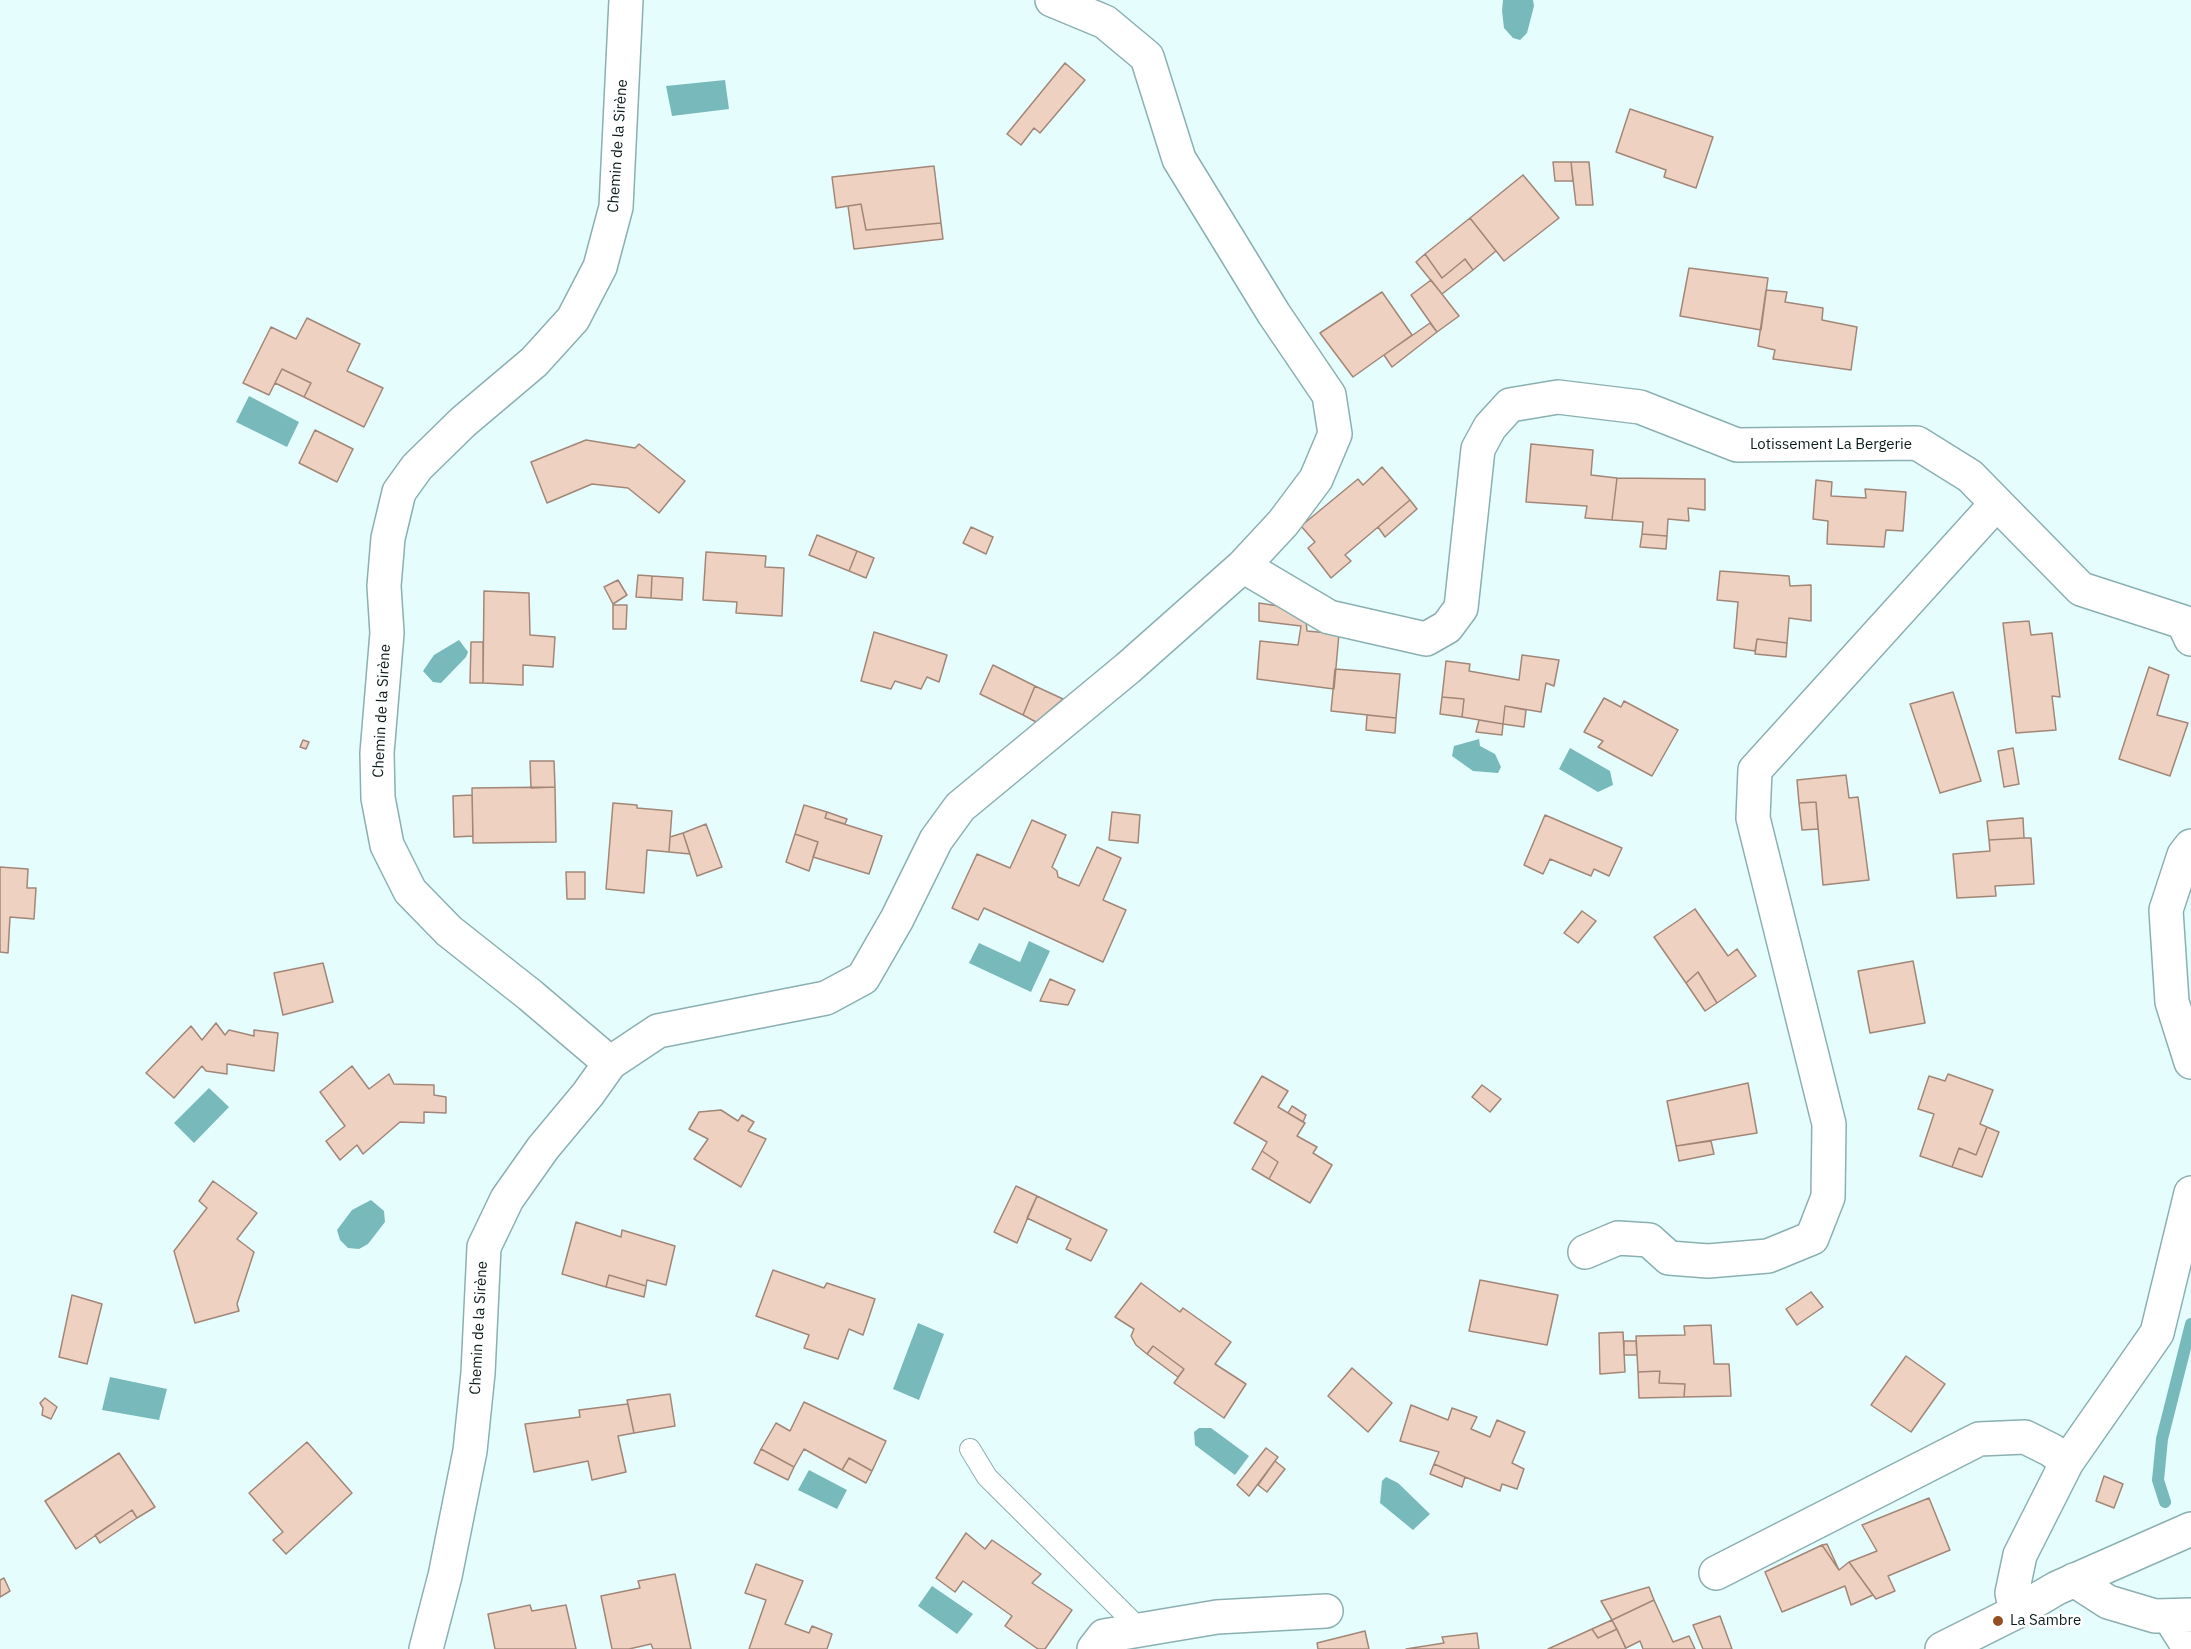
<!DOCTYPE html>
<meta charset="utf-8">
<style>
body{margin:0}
canvas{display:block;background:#e6fdfe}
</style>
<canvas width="2191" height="1649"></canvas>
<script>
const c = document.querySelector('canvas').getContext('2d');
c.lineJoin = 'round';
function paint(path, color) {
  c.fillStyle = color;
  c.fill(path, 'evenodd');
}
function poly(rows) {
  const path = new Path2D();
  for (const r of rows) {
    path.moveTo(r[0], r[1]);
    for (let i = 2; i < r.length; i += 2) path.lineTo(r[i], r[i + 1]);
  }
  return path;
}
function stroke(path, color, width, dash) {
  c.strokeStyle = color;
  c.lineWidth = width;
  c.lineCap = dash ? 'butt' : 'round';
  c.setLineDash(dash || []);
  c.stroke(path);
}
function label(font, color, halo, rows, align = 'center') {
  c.font = font + ' "IBM Plex Sans",sans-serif';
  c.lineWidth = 5;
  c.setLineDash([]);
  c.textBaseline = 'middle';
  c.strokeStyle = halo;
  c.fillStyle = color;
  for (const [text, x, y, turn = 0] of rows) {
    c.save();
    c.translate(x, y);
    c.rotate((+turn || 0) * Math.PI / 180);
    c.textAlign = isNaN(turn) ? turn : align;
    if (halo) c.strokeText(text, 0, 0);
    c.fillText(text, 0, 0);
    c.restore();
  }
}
paint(poly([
 [1503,0,1533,0,1534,6,1527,33,1520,40,1513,38,1504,28,1502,11],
 [725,80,729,109,672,116,666,86],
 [249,396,299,422,287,447,236,422],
 [459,640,468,652,466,657,441,683,433,682,423,671,434,655],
 [1479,739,1480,746,1495,754,1501,767,1498,773,1473,771,1452,756,1454,746],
 [1570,748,1610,771,1613,785,1598,792,1559,769],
 [1029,941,1050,951,1031,992,969,963,979,943,1020,962],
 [209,1088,229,1107,194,1143,174,1123],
 [371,1200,384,1211,385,1222,368,1244,359,1249,348,1248,340,1240,337,1230,352,1210],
 [918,1323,944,1334,919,1400,893,1389],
 [110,1377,167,1389,159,1420,102,1410],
 [1199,1428,1211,1428,1249,1456,1235,1475,1195,1445,1194,1432],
 [809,1470,847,1490,837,1509,798,1490],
 [1386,1477,1398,1483,1430,1514,1413,1530,1380,1503,1382,1481],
 [932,1586,973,1614,957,1634,918,1606]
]), '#78b9bb');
stroke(poly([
 [2165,1502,2158,1480,2162,1439,2191,1324]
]), '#78b9bb', 12);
const building = poly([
 [1065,63,1085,80,1040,133,1034,128,1021,145,1007,134,1065,63],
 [1630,109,1713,137,1696,188,1664,177,1666,170,1616,152,1630,109],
 [1553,162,1571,162,1573,181,1555,181,1553,162],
 [1571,162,1589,162,1593,205,1576,205,1571,162],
 [934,166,941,223,866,230,861,204,836,208,832,177,934,166],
 [1523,175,1559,218,1504,261,1470,218,1523,175],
 [861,204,866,230,941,223,943,239,854,249,848,206,861,204],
 [1470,218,1496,251,1473,270,1465,259,1442,278,1425,254,1470,218],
 [1425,254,1442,278,1465,259,1473,270,1442,294,1416,262,1425,254],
 [1689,268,1768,278,1761,330,1680,316,1689,268],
 [1431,280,1459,316,1437,332,1411,295,1431,280],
 [1766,290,1787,292,1785,302,1823,308,1822,320,1857,327,1851,370,1773,359,1775,350,1758,346,1766,290],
 [1382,292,1412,335,1353,377,1320,333,1382,292],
 [307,318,360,344,347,371,383,388,364,427,304,397,311,383,282,369,269,395,243,383,271,327,296,339,307,318],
 [1430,323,1437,332,1392,367,1384,355,1430,323],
 [282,369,311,383,304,397,275,383,282,369],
 [315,430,353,449,337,482,299,463,315,430],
 [586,440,635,448,639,444,685,481,659,513,628,488,592,484,547,503,531,462,586,440],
 [1531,444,1593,450,1591,475,1617,478,1612,520,1585,518,1587,506,1526,502,1531,444],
 [1382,467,1410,500,1345,555,1351,561,1331,578,1308,548,1315,542,1301,526,1358,479,1363,485,1382,467],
 [1617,478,1705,479,1705,510,1688,508,1689,521,1668,519,1667,536,1642,534,1643,522,1612,520,1617,478],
 [1816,480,1832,482,1831,496,1866,498,1865,489,1906,492,1903,531,1886,530,1884,547,1827,544,1828,521,1813,519,1816,480],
 [1410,500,1417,509,1385,537,1378,527,1410,500],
 [971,527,993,537,986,554,963,543,971,527],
 [1642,534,1667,536,1666,549,1640,547,1642,534],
 [817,535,857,551,849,571,809,555,817,535],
 [857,551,874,558,866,578,849,571,857,551],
 [706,552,766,556,765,567,784,568,782,616,736,613,737,602,703,600,706,552],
 [1720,571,1789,576,1790,586,1811,585,1811,621,1789,618,1787,643,1757,639,1755,651,1734,648,1738,602,1717,600,1720,571],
 [638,575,652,576,651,598,636,597,638,575],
 [652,576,683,578,682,600,651,598,652,576],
 [618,580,627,595,613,604,604,587,618,580],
 [484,591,529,593,530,635,555,637,553,667,523,665,523,685,483,683,484,591],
 [1259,603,1305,610,1307,631,1339,634,1334,689,1257,679,1260,641,1298,645,1301,626,1259,621,1259,603],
 [613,605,627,605,626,629,613,629,613,605],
 [2029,621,2031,635,2052,633,2060,697,2052,696,2056,730,2016,733,2003,623,2029,621],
 [874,632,947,655,939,682,927,677,921,689,895,681,891,689,861,681,874,632],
 [1757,639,1787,643,1786,657,1755,654,1757,639],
 [471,642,483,642,483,683,470,683,471,642],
 [1522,655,1559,660,1554,686,1546,683,1541,712,1505,706,1503,724,1462,717,1464,699,1442,697,1446,661,1470,664,1469,671,1519,680,1522,655],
 [993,665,1035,686,1023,715,980,694,993,665],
 [2149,667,2169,675,2157,715,2188,723,2170,776,2119,759,2149,667],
 [1335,669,1400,674,1396,718,1331,711,1335,669],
 [1035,686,1063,699,1036,722,1023,715,1035,686],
 [1953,692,1981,781,1940,793,1910,704,1953,692],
 [1442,697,1464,699,1462,717,1440,714,1442,697],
 [1604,698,1621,707,1624,701,1678,730,1652,776,1598,747,1603,741,1584,732,1604,698],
 [1505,706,1526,710,1524,727,1503,724,1505,706],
 [1367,715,1396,718,1395,733,1366,730,1367,715],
 [1479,720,1503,724,1502,735,1476,732,1479,720],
 [303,740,309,742,306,749,300,747,303,740],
 [2013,748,2019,784,2004,787,1998,751,2013,748],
 [530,761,554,761,555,787,531,788,530,761],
 [1846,775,1849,798,1858,797,1869,880,1823,885,1816,802,1799,803,1797,780,1846,775],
 [555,787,556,842,473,843,472,788,555,787],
 [472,795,473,836,454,837,453,796,472,795],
 [1816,802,1818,829,1802,830,1799,803,1816,802],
 [613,803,637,805,637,808,672,811,669,852,647,850,644,893,606,889,613,803],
 [804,805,827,812,825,818,882,836,869,874,813,857,818,842,795,834,804,805],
 [827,812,847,819,845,824,825,818,827,812],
 [1112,812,1140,815,1138,843,1109,840,1112,812],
 [1545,815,1622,848,1609,876,1594,869,1591,876,1550,859,1543,874,1524,865,1545,815],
 [2023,818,2024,838,1989,840,1987,821,2023,818],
 [1032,820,1066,835,1052,867,1057,871,1058,877,1079,886,1097,847,1121,858,1103,900,1126,910,1103,962,984,908,978,920,952,908,977,854,1010,868,1032,820],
 [706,824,722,867,697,876,683,833,706,824],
 [683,833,690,854,669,852,670,837,683,833],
 [795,834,818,842,809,871,786,862,795,834],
 [2024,838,2031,838,2034,884,1995,886,1996,896,1957,898,1953,854,1990,851,1989,840,2024,838],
 [0,867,28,869,27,888,36,888,34,919,10,917,8,953,0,952,0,867],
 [566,872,585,872,585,899,567,899,566,872],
 [1695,909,1728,956,1737,949,1756,976,1717,1003,1698,972,1686,983,1654,937,1695,909],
 [1582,911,1596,921,1578,943,1564,933,1582,911],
 [1913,961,1925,1023,1870,1033,1858,971,1913,961],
 [323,963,333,1002,283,1015,274,973,323,963],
 [1698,972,1717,1003,1705,1011,1686,983,1698,972],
 [1050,979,1075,990,1068,1005,1040,1001,1050,979],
 [216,1023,225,1035,229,1030,254,1036,254,1030,278,1033,274,1071,227,1064,227,1074,206,1071,202,1066,174,1098,146,1073,191,1026,202,1040,216,1023],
 [352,1066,369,1089,389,1074,394,1084,434,1085,434,1095,446,1097,446,1113,424,1112,424,1123,400,1122,363,1154,357,1145,340,1160,326,1141,345,1126,320,1092,352,1066],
 [1948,1074,1993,1090,1980,1124,1987,1127,1976,1155,1959,1148,1952,1167,1920,1156,1934,1114,1918,1109,1929,1076,1945,1081,1948,1074],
 [1262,1076,1288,1091,1278,1107,1305,1123,1297,1136,1317,1147,1313,1153,1332,1165,1310,1203,1269,1179,1278,1162,1262,1151,1267,1142,1234,1123,1262,1076],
 [1748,1083,1757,1133,1676,1146,1667,1101,1748,1083],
 [1482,1085,1501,1099,1490,1112,1472,1097,1482,1085],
 [1292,1106,1306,1115,1303,1122,1288,1113,1292,1106],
 [721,1110,738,1121,742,1115,754,1122,748,1131,766,1139,741,1187,694,1159,708,1139,689,1129,699,1112,721,1110],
 [1987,1127,1999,1132,1982,1177,1952,1167,1959,1148,1976,1155,1987,1127],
 [1711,1141,1714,1154,1679,1161,1676,1146,1711,1141],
 [1262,1151,1278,1162,1269,1179,1252,1169,1262,1151],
 [213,1181,257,1213,237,1239,254,1252,237,1304,239,1311,195,1323,174,1251,207,1208,199,1201,213,1181],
 [1016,1186,1037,1196,1017,1243,994,1232,1016,1186],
 [1037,1196,1107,1230,1091,1261,1066,1249,1071,1239,1027,1218,1037,1196],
 [576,1222,621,1237,622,1230,675,1246,666,1285,647,1280,646,1286,609,1275,606,1287,562,1274,576,1222],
 [773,1270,824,1288,827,1283,875,1299,863,1335,849,1329,838,1359,804,1348,809,1335,756,1316,773,1270],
 [609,1275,646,1286,644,1297,606,1287,609,1275],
 [1480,1280,1558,1295,1547,1345,1469,1331,1480,1280],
 [1141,1283,1180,1312,1183,1308,1231,1342,1215,1364,1246,1384,1224,1418,1174,1383,1184,1369,1153,1346,1147,1354,1136,1345,1131,1336,1134,1329,1115,1317,1141,1283],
 [1811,1292,1823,1307,1797,1325,1786,1309,1811,1292],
 [72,1295,102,1304,87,1364,59,1357,72,1295],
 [1711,1325,1714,1364,1729,1364,1731,1396,1684,1397,1685,1384,1659,1383,1660,1371,1638,1372,1636,1336,1685,1335,1684,1326,1711,1325],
 [1623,1332,1625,1372,1600,1374,1599,1333,1623,1332],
 [1624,1341,1636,1341,1637,1355,1624,1355,1624,1341],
 [1153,1346,1184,1369,1178,1377,1147,1354,1153,1346],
 [1906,1356,1945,1384,1911,1432,1871,1405,1906,1356],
 [1352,1368,1392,1403,1368,1432,1328,1396,1352,1368],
 [1660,1371,1659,1383,1685,1384,1684,1397,1639,1398,1638,1372,1660,1371],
 [670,1394,675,1426,634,1433,627,1400,670,1394],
 [45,1398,57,1407,51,1419,42,1415,43,1408,40,1403,45,1398],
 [804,1402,886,1441,872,1471,849,1458,842,1470,804,1449,794,1467,761,1449,776,1423,790,1431,804,1402],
 [628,1404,634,1433,618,1436,626,1472,592,1480,588,1461,534,1472,525,1424,580,1417,579,1410,628,1404],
 [1411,1405,1448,1420,1452,1408,1477,1417,1471,1429,1490,1437,1497,1420,1525,1432,1512,1463,1524,1469,1517,1489,1502,1484,1500,1491,1465,1477,1434,1464,1439,1452,1400,1441,1411,1405],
 [307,1442,352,1493,286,1554,273,1540,283,1532,249,1493,307,1442],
 [1266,1448,1278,1457,1249,1496,1237,1485,1266,1448],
 [761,1449,794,1467,788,1480,754,1463,761,1449],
 [119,1453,155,1507,137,1518,132,1510,76,1549,45,1501,119,1453],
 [849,1458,872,1471,866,1483,842,1470,849,1458],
 [1275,1461,1285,1469,1267,1492,1258,1485,1275,1461],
 [1434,1464,1465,1477,1462,1487,1430,1474,1434,1464],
 [2104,1476,2123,1484,2114,1508,2096,1501,2104,1476],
 [1929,1498,1950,1550,1888,1576,1895,1591,1876,1599,1849,1562,1877,1551,1862,1525,1929,1498],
 [132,1510,137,1518,100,1543,95,1535,132,1510],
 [966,1533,985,1549,992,1540,1041,1574,1032,1583,1072,1610,1045,1649,1038,1649,1005,1626,1012,1616,963,1581,955,1592,936,1578,966,1533],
 [1827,1544,1839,1570,1822,1545,1827,1544],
 [1822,1545,1839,1570,1849,1562,1873,1595,1851,1605,1845,1586,1782,1612,1765,1572,1822,1545],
 [756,1564,803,1581,785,1624,809,1633,812,1626,832,1634,827,1649,749,1649,766,1600,745,1593,756,1564],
 [675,1574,691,1649,653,1649,651,1644,629,1649,612,1649,601,1596,640,1588,638,1581,675,1574],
 [4,1578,10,1591,0,1597,0,1580,4,1578],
 [1649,1587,1654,1600,1612,1620,1601,1601,1649,1587],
 [1654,1600,1673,1642,1689,1636,1695,1649,1643,1649,1640,1641,1626,1648,1612,1620,1654,1600],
 [530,1605,532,1611,566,1605,576,1649,495,1649,488,1614,530,1605],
 [1720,1616,1732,1649,1703,1649,1693,1625,1720,1616],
 [1612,1620,1617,1629,1598,1638,1592,1629,1612,1620],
 [1592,1629,1598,1638,1617,1629,1626,1649,1548,1649,1592,1629],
 [1365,1631,1369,1649,1318,1649,1317,1643,1365,1631],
 [1477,1633,1479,1649,1406,1649,1444,1643,1442,1637,1477,1633]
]);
paint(building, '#eed1c0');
stroke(building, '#a28778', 1.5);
const service = poly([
 [970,1449,987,1477,1141,1630]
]);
const minor = poly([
 [1243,566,1329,617,1426,639,1447,627,1461,608,1478,449,1490,427,1510,405,1558,397,1640,407,1737,445,1917,443,1970,476,2081,589,2183,622,2191,639],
 [2191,846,2184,855,2166,910,2172,1002,2191,1062],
 [610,1063,658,1031,826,998,863,978,897,919,936,840,960,807,1128,668,1243,566,1283,523,1316,479,1335,434,1329,395,1274,314,1179,159,1147,57,1105,22,1052,0],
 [1585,1252,1618,1238,1649,1240,1669,1258,1708,1261,1768,1256,1812,1238,1828,1197,1829,1124,1753,818,1755,770,1996,504],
 [2067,1462,2157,1333,2191,1193],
 [1716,1573,1979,1439,2025,1437,2051,1450,2067,1462,2020,1555,2012,1593,2016,1612],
 [2074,1580,2108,1602,2155,1616,2191,1615],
 [2169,1616,2190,1649],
 [426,1649,445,1576,470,1451,478,1373,484,1247,507,1199,543,1148,588,1094,610,1063,530,995,449,931,410,891,387,845,378,798,377,753,387,633,384,586,388,538,399,492,417,467,463,422,534,362,573,319,600,267,616,207,626,0],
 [1094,1649,1104,1636,1217,1617,1326,1611]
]);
const tertiary = poly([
 [1942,1649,2016,1612,2057,1588,2191,1529]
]);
stroke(service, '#8bb0b1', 22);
stroke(minor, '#8bb0b1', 36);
stroke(tertiary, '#8bb0b1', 36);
stroke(service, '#fff', 20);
stroke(minor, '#fff', 33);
stroke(tertiary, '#fff', 33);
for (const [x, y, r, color] of [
 [1998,1621,6,"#945023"]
]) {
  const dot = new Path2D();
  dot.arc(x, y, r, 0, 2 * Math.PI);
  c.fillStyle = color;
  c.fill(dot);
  stroke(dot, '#fff', 2);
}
label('15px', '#0c1b1b', '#fff', [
 ["Chemin de la Sirène",618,146,-86],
 ["Lotissement La Bergerie",1831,445],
 ["Chemin de la Sirène",382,711,-87],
 ["Chemin de la Sirène",479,1328,-87]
]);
label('15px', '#0c1b1b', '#fff', [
 ["La Sambre",2010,1621]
], 'left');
</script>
